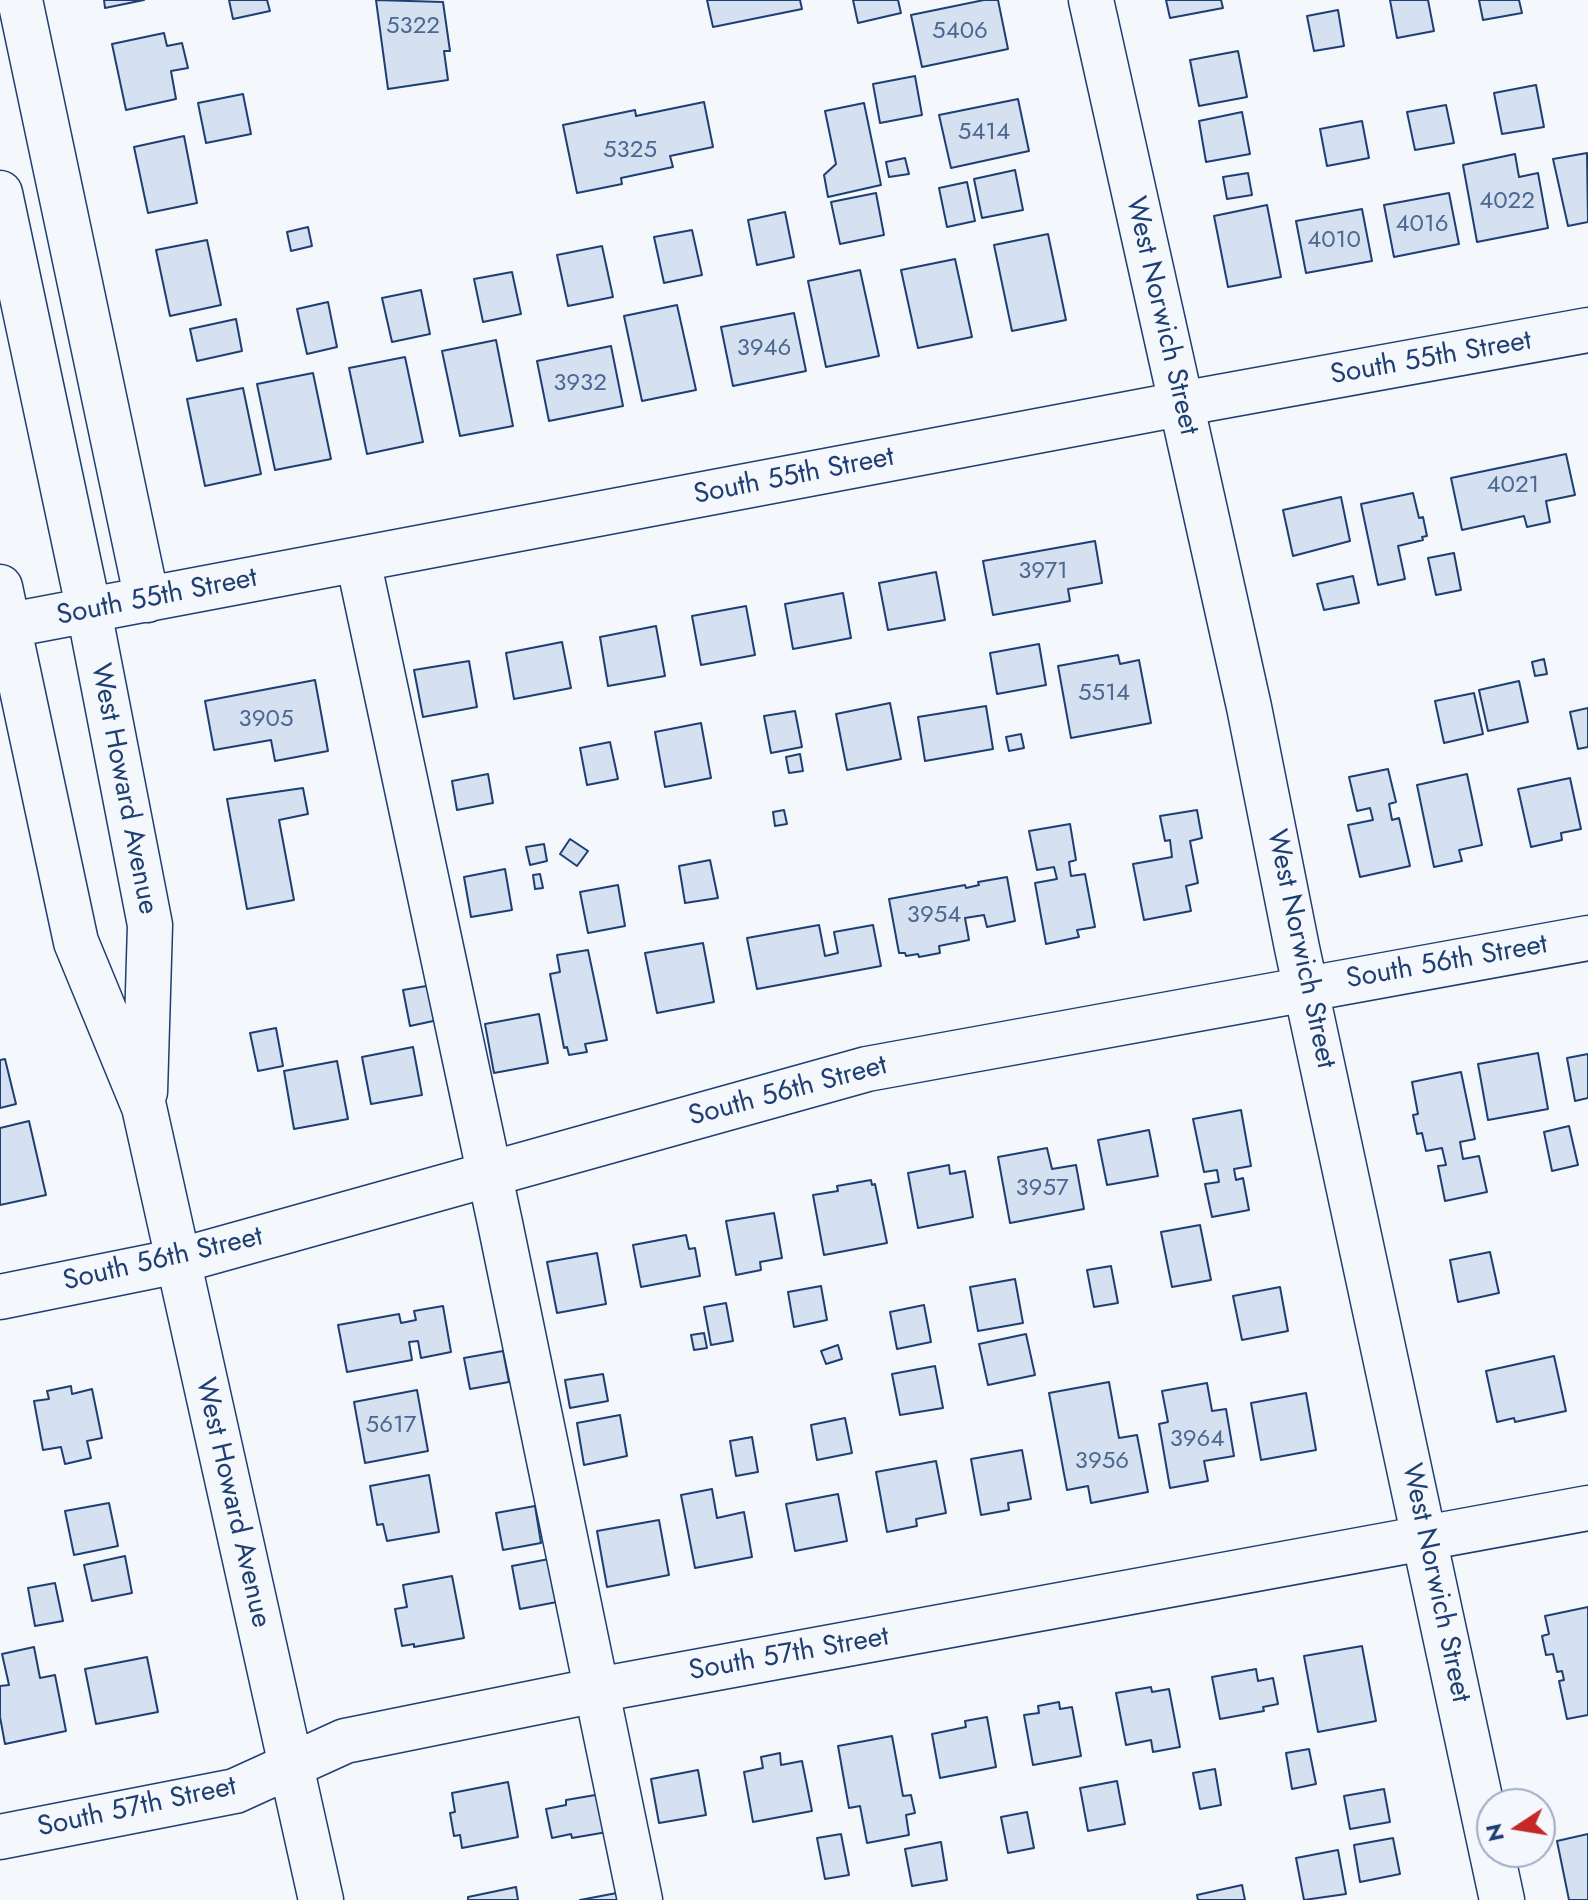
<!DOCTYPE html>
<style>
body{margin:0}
#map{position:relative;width:1588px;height:1900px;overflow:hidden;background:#f4f7fb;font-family:Jost,sans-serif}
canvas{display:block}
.north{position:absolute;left:1476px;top:1788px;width:80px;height:80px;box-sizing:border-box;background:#f4f7fb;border:2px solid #9eadc5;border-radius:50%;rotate:258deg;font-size:22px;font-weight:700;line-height:32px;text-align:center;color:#1d3f73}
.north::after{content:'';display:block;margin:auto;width:28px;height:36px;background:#c62828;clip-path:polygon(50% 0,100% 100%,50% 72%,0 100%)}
</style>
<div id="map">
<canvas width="1588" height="1900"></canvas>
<div class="north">N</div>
</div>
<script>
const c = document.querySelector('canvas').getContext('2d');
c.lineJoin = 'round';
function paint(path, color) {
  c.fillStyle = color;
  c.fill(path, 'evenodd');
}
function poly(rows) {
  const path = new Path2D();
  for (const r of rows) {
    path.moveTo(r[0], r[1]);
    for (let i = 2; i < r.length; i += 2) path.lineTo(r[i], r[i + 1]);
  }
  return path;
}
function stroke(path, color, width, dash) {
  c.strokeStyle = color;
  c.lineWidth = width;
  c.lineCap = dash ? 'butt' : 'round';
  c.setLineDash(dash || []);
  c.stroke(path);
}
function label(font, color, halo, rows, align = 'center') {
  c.font = font + ' Jost,sans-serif';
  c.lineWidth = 6;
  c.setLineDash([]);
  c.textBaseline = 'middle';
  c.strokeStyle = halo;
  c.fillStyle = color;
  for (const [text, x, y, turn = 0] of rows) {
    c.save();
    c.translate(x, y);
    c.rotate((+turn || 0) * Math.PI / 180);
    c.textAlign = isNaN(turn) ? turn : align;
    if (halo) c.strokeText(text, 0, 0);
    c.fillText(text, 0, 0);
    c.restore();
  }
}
const building = poly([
 [104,0,144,0,105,8,104,0],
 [229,0,267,0,270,11,233,19,229,0],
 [376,0,443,2,450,51,444,51,448,80,388,89,376,0],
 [707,0,800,0,802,9,713,27,707,0],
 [853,0,898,0,901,13,858,23,853,0],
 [984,0,998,0,1008,49,922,67,911,15,984,0],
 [1166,0,1221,0,1223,8,1170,18,1166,0],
 [1390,0,1428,0,1434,31,1397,38,1390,0],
 [1479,0,1519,0,1522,13,1483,20,1479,0],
 [1338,10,1344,46,1314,51,1307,16,1338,10],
 [164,33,167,46,182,43,188,68,171,71,176,99,126,110,112,44,164,33],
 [1238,51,1247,97,1199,106,1190,60,1238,51],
 [915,76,922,115,880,123,873,84,915,76],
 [1536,85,1544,127,1502,134,1494,93,1536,85],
 [243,94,251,134,206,143,198,103,243,94],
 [1018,99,1029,151,951,168,939,115,1018,99],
 [704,102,713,147,670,156,673,167,621,178,622,184,577,193,563,125,635,110,636,116,704,102],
 [864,103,881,185,828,197,824,175,836,164,825,111,864,103],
 [1446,105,1454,143,1415,150,1407,112,1446,105],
 [1242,112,1250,154,1206,162,1199,121,1242,112],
 [1362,121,1369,158,1327,166,1320,129,1362,121],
 [184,136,197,203,148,213,134,147,184,136],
 [1587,153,1588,222,1568,226,1553,159,1587,153],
 [1515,154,1519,177,1538,173,1548,228,1477,242,1463,165,1515,154],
 [905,158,909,174,889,177,886,162,905,158],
 [1015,170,1023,210,982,218,974,179,1015,170],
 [1248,173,1252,195,1227,199,1223,177,1248,173],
 [967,182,975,221,947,227,939,188,967,182],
 [876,193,884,235,840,244,831,202,876,193],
 [1449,193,1459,244,1394,257,1384,205,1449,193],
 [1267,205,1281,277,1228,287,1214,216,1267,205],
 [1362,209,1372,261,1306,273,1296,221,1362,209],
 [785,212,794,257,757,265,748,220,785,212],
 [308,227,312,246,291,251,287,232,308,227],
 [692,230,702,275,664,283,654,237,692,230],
 [1048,234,1066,320,1012,331,994,245,1048,234],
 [207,240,221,305,170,316,156,250,207,240],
 [602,246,613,297,568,306,557,255,602,246],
 [955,259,972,337,918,348,901,270,955,259],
 [860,270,879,356,826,367,808,281,860,270],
 [512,272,521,314,483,322,474,279,512,272],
 [421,290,430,334,392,342,382,298,421,290],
 [328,302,337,347,307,354,297,309,328,302],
 [677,305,696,390,642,401,624,316,677,305],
 [794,313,806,371,733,386,721,327,794,313],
 [236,319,242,351,197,361,190,329,236,319],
 [496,340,513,426,460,436,442,351,496,340],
 [611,346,623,406,549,421,537,361,611,346],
 [405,357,423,442,367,454,349,368,405,357],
 [313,373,331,459,275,470,257,384,313,373],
 [243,388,261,474,205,486,187,399,243,388],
 [1566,454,1575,495,1546,501,1550,522,1527,527,1524,516,1462,530,1451,478,1566,454],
 [1413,493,1419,518,1423,517,1427,536,1422,537,1423,540,1398,546,1405,579,1378,585,1361,504,1413,493],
 [1341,497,1350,541,1293,556,1283,510,1341,497],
 [1095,541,1102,583,1068,589,1070,601,993,615,983,561,1095,541],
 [1454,553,1461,590,1436,595,1428,558,1454,553],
 [936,572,945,620,888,630,879,583,936,572],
 [1353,576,1359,603,1324,610,1317,584,1353,576],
 [843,593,851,638,793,649,785,604,843,593],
 [746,606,755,655,701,665,692,616,746,606],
 [656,626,665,676,608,686,600,637,656,626],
 [562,642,571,688,514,699,506,653,562,642],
 [1039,644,1046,685,997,694,990,653,1039,644],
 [1118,655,1120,664,1139,660,1151,723,1071,738,1058,666,1118,655],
 [1544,659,1547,674,1535,676,1532,662,1544,659],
 [469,661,477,707,423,717,414,670,469,661],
 [315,680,328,751,275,761,271,740,214,750,205,701,315,680],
 [1519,681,1528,722,1488,731,1479,690,1519,681],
 [1474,693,1483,734,1444,743,1435,701,1474,693],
 [890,703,901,759,847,770,836,714,890,703],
 [986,706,993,749,925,761,918,717,986,706],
 [1588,708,1588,747,1578,749,1570,712,1588,708],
 [795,711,802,747,771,753,764,716,795,711],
 [701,723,711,778,665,787,655,732,701,723],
 [1021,734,1024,748,1009,751,1006,737,1021,734],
 [610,742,618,779,587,785,580,748,610,742],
 [800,754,803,771,789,773,786,757,800,754],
 [1388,769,1396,802,1389,804,1392,820,1399,818,1410,866,1360,877,1348,825,1373,820,1370,808,1357,811,1349,777,1388,769],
 [488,774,493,803,457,810,452,781,488,774],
 [1467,774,1482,845,1459,850,1462,861,1434,867,1417,785,1467,774],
 [1570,778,1581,829,1561,833,1562,840,1531,847,1518,789,1570,778],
 [303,788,308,814,279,820,294,900,247,909,227,799,303,788],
 [784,810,787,824,775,826,773,812,784,810],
 [1197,810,1202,838,1190,841,1198,883,1186,886,1191,911,1144,920,1133,864,1172,857,1170,840,1165,841,1160,816,1197,810],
 [1070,824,1076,860,1069,862,1071,876,1085,874,1095,927,1077,930,1079,937,1046,944,1035,883,1057,879,1054,867,1037,870,1029,831,1070,824],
 [570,839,588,851,577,866,560,854,570,839],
 [544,844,547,861,530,865,526,847,544,844],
 [710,860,718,898,685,903,679,866,710,860],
 [505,869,512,910,471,917,464,877,505,869],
 [540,874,543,888,535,889,533,875,540,874],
 [1007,877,1015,921,987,927,984,915,965,918,969,940,939,946,940,953,919,957,918,954,906,956,905,953,899,953,889,899,965,885,966,888,979,885,978,882,1007,877],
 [618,885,625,926,588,933,580,892,618,885],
 [819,925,825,956,838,953,834,932,873,925,881,966,757,989,747,938,819,925],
 [703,943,714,1002,657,1013,645,953,703,943],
 [588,950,607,1040,585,1044,587,1052,569,1055,567,1047,564,1048,550,974,560,972,557,955,588,950],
 [432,985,438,1020,410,1026,403,990,432,985],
 [539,1014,548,1063,494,1073,485,1024,539,1014],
 [276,1028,283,1066,258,1071,250,1033,276,1028],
 [413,1047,422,1095,371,1104,362,1057,413,1047],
 [1538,1053,1548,1109,1488,1120,1478,1064,1538,1053],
 [1588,1054,1588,1098,1575,1101,1567,1058,1588,1054],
 [5,1059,16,1104,0,1108,0,1060,5,1059],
 [337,1061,348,1119,294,1129,284,1071,337,1061],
 [1461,1072,1475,1139,1460,1142,1463,1159,1479,1156,1487,1192,1445,1201,1438,1166,1446,1165,1442,1148,1426,1151,1422,1133,1417,1134,1413,1115,1418,1114,1412,1082,1461,1072],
 [1241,1110,1251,1166,1234,1169,1236,1180,1243,1178,1249,1210,1212,1217,1205,1184,1219,1182,1217,1170,1204,1172,1193,1119,1241,1110],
 [29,1121,46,1195,0,1205,0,1128,29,1121],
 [1569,1126,1578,1165,1552,1171,1544,1132,1569,1126],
 [1149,1130,1158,1176,1107,1185,1098,1140,1149,1130],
 [1047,1148,1052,1169,1076,1165,1084,1209,1010,1223,998,1157,1047,1148],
 [949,1165,950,1174,965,1171,973,1217,918,1228,908,1173,949,1165],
 [871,1180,872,1185,875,1184,887,1243,824,1255,813,1195,838,1191,837,1186,871,1180],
 [774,1213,782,1258,760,1262,761,1270,736,1275,726,1221,774,1213],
 [1200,1225,1211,1280,1172,1287,1161,1232,1200,1225],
 [686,1235,689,1249,695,1248,700,1276,641,1287,633,1245,686,1235],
 [1490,1252,1499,1293,1458,1302,1450,1260,1490,1252],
 [597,1253,606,1304,557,1313,547,1262,597,1253],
 [1111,1266,1118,1303,1094,1307,1087,1270,1111,1266],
 [1015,1279,1023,1323,978,1331,970,1287,1015,1279],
 [821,1286,827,1320,794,1327,788,1292,821,1286],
 [1280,1287,1288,1331,1242,1340,1233,1296,1280,1287],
 [726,1303,733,1341,711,1345,704,1307,726,1303],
 [924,1305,931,1342,897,1349,890,1312,924,1305],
 [443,1306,451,1352,421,1358,418,1341,409,1342,412,1360,347,1372,338,1325,399,1314,401,1323,416,1320,414,1311,443,1306],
 [704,1333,707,1348,694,1350,691,1335,704,1333],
 [1026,1334,1035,1375,988,1385,979,1344,1026,1334],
 [838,1345,842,1359,826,1364,821,1351,838,1345],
 [503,1351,509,1382,470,1389,464,1358,503,1351],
 [1554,1356,1566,1411,1515,1422,1514,1418,1497,1422,1486,1371,1554,1356],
 [935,1366,943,1408,900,1415,892,1374,935,1366],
 [603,1374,608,1401,570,1408,565,1380,603,1374],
 [1109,1382,1119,1438,1137,1435,1148,1492,1091,1503,1088,1486,1067,1490,1049,1393,1109,1382],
 [1207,1383,1212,1411,1226,1409,1234,1456,1204,1461,1208,1481,1170,1488,1159,1424,1168,1422,1162,1391,1207,1383],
 [71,1386,72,1394,92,1389,102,1438,87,1441,91,1458,65,1464,61,1447,43,1450,34,1401,49,1399,47,1391,71,1386],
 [417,1390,428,1451,365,1463,354,1402,417,1390],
 [1306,1393,1316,1450,1261,1460,1251,1403,1306,1393],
 [620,1415,627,1456,584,1465,577,1423,620,1415],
 [845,1418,852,1453,817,1460,811,1425,845,1418],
 [752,1437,758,1472,736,1476,730,1441,752,1437],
 [1022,1450,1031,1499,1008,1503,1009,1510,981,1515,971,1459,1022,1450],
 [936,1461,946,1513,916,1519,917,1526,887,1532,876,1472,936,1461],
 [429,1475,439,1532,387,1541,383,1524,377,1525,370,1486,429,1475],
 [712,1489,717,1518,744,1512,752,1557,695,1568,681,1495,712,1489],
 [838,1494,847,1541,795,1551,786,1504,838,1494],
 [109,1503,118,1546,74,1555,65,1511,109,1503],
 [535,1506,541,1543,503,1550,496,1513,535,1506],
 [659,1520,669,1575,607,1587,597,1531,659,1520],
 [125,1556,132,1593,92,1601,84,1565,125,1556],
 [549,1559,557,1602,520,1609,512,1566,549,1559],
 [452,1576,464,1638,414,1647,414,1644,402,1646,395,1609,407,1607,403,1585,452,1576],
 [55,1583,63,1621,35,1626,28,1588,55,1583],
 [1588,1607,1588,1715,1567,1719,1559,1681,1564,1680,1562,1671,1557,1672,1553,1654,1546,1655,1542,1636,1549,1634,1545,1616,1588,1607],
 [1362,1646,1376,1721,1318,1732,1304,1656,1362,1646],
 [34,1647,40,1678,55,1675,66,1731,5,1744,0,1717,0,1686,9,1685,2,1654,34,1647],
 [147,1657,158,1712,96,1724,85,1669,147,1657],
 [1256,1669,1258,1681,1273,1678,1278,1704,1263,1707,1264,1711,1220,1719,1212,1677,1256,1669],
 [1151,1687,1152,1692,1169,1689,1180,1747,1153,1752,1151,1740,1126,1745,1116,1693,1151,1687],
 [1059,1702,1060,1709,1072,1707,1081,1756,1033,1765,1024,1715,1039,1713,1038,1706,1059,1702],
 [987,1717,996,1767,940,1778,932,1734,966,1727,965,1721,987,1717],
 [892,1736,903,1796,911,1795,915,1813,906,1815,909,1835,867,1843,860,1806,849,1808,838,1746,892,1736],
 [1309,1749,1316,1784,1292,1789,1286,1753,1309,1749],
 [780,1753,781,1765,802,1761,812,1811,753,1822,744,1772,763,1768,761,1757,780,1753],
 [1215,1769,1221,1805,1200,1809,1193,1773,1215,1769],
 [698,1770,706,1815,659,1823,651,1779,698,1770],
 [1117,1781,1125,1824,1088,1831,1080,1788,1117,1781],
 [508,1782,518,1837,462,1848,460,1835,454,1836,450,1813,455,1812,452,1793,508,1782],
 [1384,1789,1390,1822,1350,1829,1344,1796,1384,1789],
 [607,1793,613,1831,572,1838,571,1834,552,1838,546,1809,566,1805,566,1800,607,1793],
 [1027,1812,1034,1848,1008,1853,1001,1817,1027,1812],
 [841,1834,849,1875,825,1879,817,1838,841,1834],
 [1588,1834,1588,1900,1569,1900,1557,1841,1588,1834],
 [1393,1838,1400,1874,1360,1882,1354,1845,1393,1838],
 [941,1842,947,1880,912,1886,905,1849,941,1842],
 [1338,1850,1346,1894,1304,1900,1296,1858,1338,1850],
 [1242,1885,1245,1900,1198,1900,1197,1895,1242,1885],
 [516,1887,518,1900,468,1900,468,1897,516,1887],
 [622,1892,623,1900,580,1900,622,1892]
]);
paint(building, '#d5e0f0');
stroke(building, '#1d3f73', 2);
const minor = poly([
 [20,0,147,600],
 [1091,0,1249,707,1297,948,1502,1900],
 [0,193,89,611,150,925,145,1092],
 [358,560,500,1223,640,1900],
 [0,587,76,942,144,1107,321,1900],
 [0,627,1180,404,1588,330],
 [0,1297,178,1261,867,1069,1588,938],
 [0,1837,235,1791,345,1741,597,1690,1588,1508]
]);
stroke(minor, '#1d3f73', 47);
stroke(minor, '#f4f7fb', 44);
label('24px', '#4b6792', null, [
 ["5322",413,27],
 ["5406",960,32],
 ["5414",984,133],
 ["5325",630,151],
 ["4022",1507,202],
 ["4016",1422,225],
 ["4010",1334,241],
 ["3946",764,349],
 ["3932",580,384],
 ["4021",1513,486],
 ["3971",1043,572],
 ["5514",1104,694],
 ["3905",266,720],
 ["3954",934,916],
 ["3957",1042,1189],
 ["5617",391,1426],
 ["3964",1197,1440],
 ["3956",1102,1462]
]);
label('28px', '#1d3f73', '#f4f7fb', [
 ["West Norwich Street",1161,316,77],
 ["South 55th Street",1431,359,-10],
 ["South 55th Street",794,477,-11],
 ["South 55th Street",157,598,-11],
 ["West Howard Avenue",123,789,79],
 ["West Norwich Street",1300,949,78],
 ["South 56th Street",1447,963,-10],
 ["South 56th Street",788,1092,-15],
 ["South 56th Street",163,1260,-13],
 ["West Howard Avenue",232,1503,77],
 ["West Norwich Street",1435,1583,78],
 ["South 57th Street",789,1655,-10],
 ["South 57th Street",137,1808,-12]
]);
</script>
